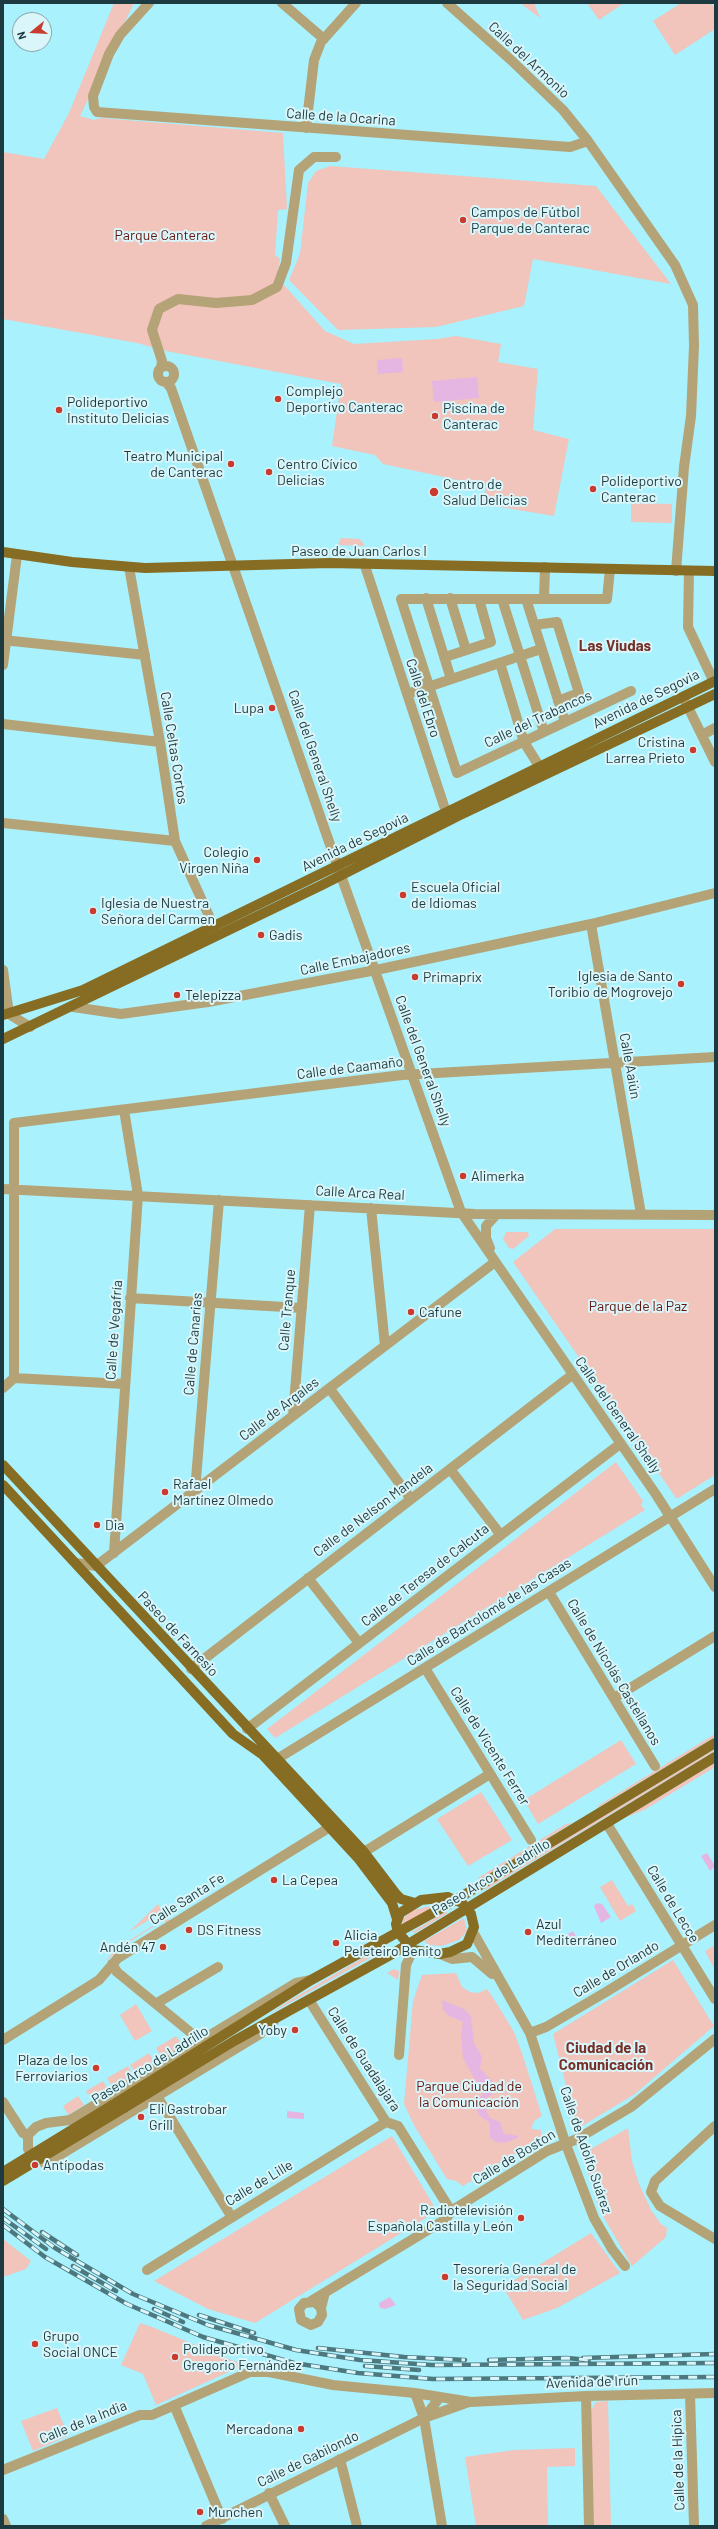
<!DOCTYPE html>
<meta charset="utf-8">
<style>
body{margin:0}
#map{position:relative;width:718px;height:2529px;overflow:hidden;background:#a9f1fd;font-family:Barlow,sans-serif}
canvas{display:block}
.frame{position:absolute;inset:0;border:4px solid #1c3a3f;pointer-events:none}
.north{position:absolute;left:12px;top:12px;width:40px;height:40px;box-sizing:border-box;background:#daf6fa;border:1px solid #8eabaf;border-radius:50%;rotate:252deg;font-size:11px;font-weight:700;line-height:16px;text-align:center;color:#1c3a3f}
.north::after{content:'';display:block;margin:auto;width:14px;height:18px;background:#c83b2e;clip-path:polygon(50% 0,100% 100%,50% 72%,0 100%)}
</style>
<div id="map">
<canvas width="718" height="2529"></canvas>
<div class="frame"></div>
<div class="north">N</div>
</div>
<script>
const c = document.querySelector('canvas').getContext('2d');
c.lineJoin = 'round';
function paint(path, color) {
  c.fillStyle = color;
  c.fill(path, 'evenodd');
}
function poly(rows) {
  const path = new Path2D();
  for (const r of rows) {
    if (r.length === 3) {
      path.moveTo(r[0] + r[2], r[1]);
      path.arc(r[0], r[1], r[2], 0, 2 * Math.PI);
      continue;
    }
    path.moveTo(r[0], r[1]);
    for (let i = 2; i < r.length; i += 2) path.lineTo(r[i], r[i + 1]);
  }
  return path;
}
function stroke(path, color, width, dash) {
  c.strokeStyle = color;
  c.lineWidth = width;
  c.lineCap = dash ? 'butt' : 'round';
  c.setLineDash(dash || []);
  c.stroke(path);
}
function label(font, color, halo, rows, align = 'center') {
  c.font = font + ' Barlow,sans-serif';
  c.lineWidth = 4;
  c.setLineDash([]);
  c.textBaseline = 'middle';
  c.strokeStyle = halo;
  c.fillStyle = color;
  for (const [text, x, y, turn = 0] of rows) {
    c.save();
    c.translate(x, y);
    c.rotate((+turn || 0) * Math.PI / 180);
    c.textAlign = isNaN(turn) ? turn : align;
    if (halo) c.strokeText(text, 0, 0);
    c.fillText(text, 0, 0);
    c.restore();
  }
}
paint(poly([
 [114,3,134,3,80,116,94,120,101,118,283,133,287,209,278,210,275,255,280,259,277,277,325,331,354,344,437,339,456,336,501,344,498,362,538,369,533,430,569,439,554,516,482,504,486,486,383,464,375,455,332,446,341,384,166,351,137,343,3,319,3,152,44,159,69,113],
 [521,3,534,3,540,18,524,6],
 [587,3,624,3,599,20],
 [681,3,711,3,715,9,715,29,675,55,653,21],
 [330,166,596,186,671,284,533,259,524,306,436,327,338,330,289,280,300,254,308,183,316,171],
 [631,503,672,504,672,523,631,522],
 [341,538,360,539,365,546,338,545],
 [555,1229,715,1229,715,1475,678,1498,676,1498,513,1262],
 [506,1232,528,1232,529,1236,513,1249,509,1248,503,1239],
 [616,1462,643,1501,641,1505,645,1510,275,1738,267,1729],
 [715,1734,715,1737,599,1807,596,1807],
 [621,1740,636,1764,538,1824,524,1800],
 [715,1749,715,1751,485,1890,484,1888],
 [715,1763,715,1767,644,1810,624,1818],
 [481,1792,512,1840,468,1866,437,1819],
 [572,1823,480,1880,478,1878,566,1824],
 [612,1880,628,1906,632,1904,636,1911,620,1921,600,1887],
 [158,1904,162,1912,129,1932],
 [434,1905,433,1907,402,1926,403,1919,411,1911],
 [445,1912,448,1913,415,1933,412,1932],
 [167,1917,169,1921,166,1923,164,1920,126,1944,128,1947,104,1961,125,1943],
 [464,1918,467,1931,459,1940,442,1946,429,1945,424,1941],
 [715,1945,715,1970,705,1951],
 [375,1951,377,1954,270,2014,287,2002],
 [673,1960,714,2026,635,2094,582,2126,576,2125,553,2034],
 [394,1969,399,1971,398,1980,387,1973],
 [456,1973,462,1987,470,1992,478,1993,487,1989,499,2007,514,2032,522,2053,542,2116,534,2121,531,2129,541,2130,541,2138,463,2186,456,2181,447,2179,415,2127,404,2104,413,2001,422,1975],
 [136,2004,152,2031,135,2041,120,2015],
 [176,2036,183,2046,162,2058,156,2048],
 [149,2053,154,2062,136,2073,130,2065],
 [128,2066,133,2075,112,2087,107,2078],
 [103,2081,109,2090,92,2100,86,2091],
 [78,2096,84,2105,68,2115,63,2106],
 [628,2128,632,2161,639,2184,651,2210,661,2224,667,2228,666,2237,632,2266,600,2211,582,2154],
 [392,2136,437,2211,255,2323,208,2309,154,2281],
 [591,2233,620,2273,557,2308,523,2320,503,2287],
 [3,2239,31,2261,26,2269,3,2277],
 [140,2323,152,2327,244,2365,156,2405,143,2374,121,2365],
 [608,2401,611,2526,593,2526,590,2412,596,2402],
 [57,2408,68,2436,33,2451,21,2421],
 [575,2448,575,2466,547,2467,548,2526,476,2526,465,2457,514,2450]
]), '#f1c4bc');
paint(poly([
 [402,358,403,372,378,374,377,360],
 [477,377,479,398,434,402,432,381],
 [707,1853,715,1866,710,1871,701,1856],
 [597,1903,602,1904,611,1917,601,1923,594,1906],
 [573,1931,577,1938,562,1946,558,1940],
 [442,2000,464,2009,471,2016,474,2043,482,2057,480,2068,496,2086,496,2091,487,2098,486,2110,490,2118,500,2122,504,2134,519,2136,516,2139,504,2143,496,2142,490,2138,490,2123,479,2115,476,2107,477,2102,485,2090,474,2078,463,2058,461,2035,463,2022,449,2016,443,2010],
 [287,2111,304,2113,304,2119,287,2118],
 [390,2297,396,2305,385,2309,380,2308,379,2303]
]), '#e6b6e2');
stroke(poly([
 [149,3,120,35,109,54,93,96,94,107,97,112,570,147,588,141],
 [282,3,324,39],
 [447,3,511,60,563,110,588,141,675,265,693,305,694,346,691,416,684,467,676,571],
 [306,128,314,60,321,42,356,3],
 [166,374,8],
 [161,368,162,361,152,330,159,309,178,299,216,303,252,300,277,287,286,263,299,170,314,157,336,157],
 [166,382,171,388,334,856,461,1212,657,1496,715,1587],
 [364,563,446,812,444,820],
 [129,567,160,742,175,841,214,927],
 [610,569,607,599,401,599,457,773,631,691],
 [689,571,688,627,714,682],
 [426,598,451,679],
 [450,598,466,650],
 [502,599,544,732],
 [526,599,565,722],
 [544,599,545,567],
 [534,625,557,622,579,693,558,701],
 [3,640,145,655],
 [445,657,491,642,479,599],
 [500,663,524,742,539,766],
 [3,665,17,555],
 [407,694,541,649],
 [684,699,715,762],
 [3,724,160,742],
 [702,735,715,728],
 [3,823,175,841],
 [591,924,641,1214],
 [3,970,9,1014,30,1027],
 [73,1007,121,1014,208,1002,376,970,591,924,715,893],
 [3,1189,475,1214,715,1215],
 [371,1208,385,1346],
 [490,1248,486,1238,486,1226,496,1215],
 [130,1298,302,1308],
 [14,1378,124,1384],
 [3,1388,14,1378,14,1123,402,1075,715,1057],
 [330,1389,411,1499],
 [293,1416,310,1205],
 [450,1469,500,1534],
 [195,1491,219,1200],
 [114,1553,138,1195,124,1110],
 [76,1563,96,1566,495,1262],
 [308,1578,359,1643],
 [549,1592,655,1766],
 [425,1668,531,1840],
 [191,1669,572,1375],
 [614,1698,715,1636],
 [247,1729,620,1444],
 [277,1759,715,1489],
 [607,1824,715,1999],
 [364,1852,490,1774],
 [473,1932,530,2033,565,2142,594,2218,612,2249,625,2266],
 [440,1954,452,1959,472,1957,492,1974],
 [112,1964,117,1972,201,2041],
 [309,2000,386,2122,398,2126,451,2211],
 [157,2003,218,1967],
 [530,2033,546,2027,606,1992,715,1925],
 [3,2040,99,1980,118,1958,330,1827,334,1820],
 [399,2055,406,1965,413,1950],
 [157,2096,231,2216],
 [3,2102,23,2133,28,2135],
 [715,2126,655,2181,651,2192,660,2206,715,2239],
 [28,2135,36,2127,46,2123,70,2120,296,1983,311,1980],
 [28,2149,28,2135],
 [45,2164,260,2034,274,2021],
 [147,2270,386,2122],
 [311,2301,446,2219,451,2211,547,2151,577,2139,631,2107,715,2039],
 [321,2308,315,2302,304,2303,299,2309,301,2320,311,2325,318,2322,322,2315,321,2308,324,2296],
 [415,2393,424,2418,442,2526],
 [690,2394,694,2526],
 [586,2396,589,2526],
 [174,2405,222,2519],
 [424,2418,440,2397],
 [340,2459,357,2526],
 [3,2470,140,2415,152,2415,250,2372,269,2372,333,2385,415,2393,471,2402,586,2396,715,2393],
 [269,2493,285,2526],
 [3,2519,6,2526],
 [206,2526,424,2418,469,2402]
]), '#b4a376', 10);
stroke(poly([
 [3,552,72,562,145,568,329,563,715,571],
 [3,1015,83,990,715,681],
 [3,1039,322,885,458,816,715,694],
 [3,1465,364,1852,396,1894,401,1899,415,1903],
 [3,1485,233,1734,263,1755,358,1858,392,1903,397,1919],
 [448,1897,462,1903,471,1914,474,1927,467,1944,450,1952,440,1954,413,1950,398,1932,396,1924,400,1913,421,1900,448,1897],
 [119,2101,311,1980,449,1904,715,1743],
 [124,2108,234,2041,392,1954,715,1757]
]), '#866d23', 10);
const rail = poly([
 [3,2209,55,2248,133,2294,208,2325,296,2350,360,2360,432,2365,715,2363],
 [3,2218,46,2249],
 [3,2225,45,2257,127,2304,203,2337,294,2363,358,2373,433,2379,715,2377],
 [42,2232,77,2255],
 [73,2266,116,2291],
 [154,2309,183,2322],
 [199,2315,254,2333],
 [318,2348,404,2357,465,2360],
 [583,2358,715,2354],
 [489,2360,567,2358,589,2360],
 [365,2366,419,2370]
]);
stroke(rail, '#4c787f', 4.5);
stroke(rail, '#daf6fa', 3, [9]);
stroke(poly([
 [3,2172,119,2101],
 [3,2181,124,2108]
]), '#866d23', 10);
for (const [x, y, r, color] of [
 [463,220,4,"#c83b2e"],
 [278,399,4,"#c83b2e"],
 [59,410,4,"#c83b2e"],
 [435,416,4,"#c83b2e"],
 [231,464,4,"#c83b2e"],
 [269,472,4,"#c83b2e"],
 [593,489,4,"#c83b2e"],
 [434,492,5,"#c83b2e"],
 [272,708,4,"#c83b2e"],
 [693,750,4,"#c83b2e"],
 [257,860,4,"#c83b2e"],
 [403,895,4,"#c83b2e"],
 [93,911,4,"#c83b2e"],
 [261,935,4,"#c83b2e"],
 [415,977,4,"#c83b2e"],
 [681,984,4,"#c83b2e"],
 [177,995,4,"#c83b2e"],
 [463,1176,4,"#c83b2e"],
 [411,1312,4,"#c83b2e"],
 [165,1492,4,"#c83b2e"],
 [97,1525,4,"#c83b2e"],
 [274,1880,4,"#c83b2e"],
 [189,1930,4,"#c83b2e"],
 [528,1932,4,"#c83b2e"],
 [336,1943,4,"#c83b2e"],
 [163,1947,4,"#c83b2e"],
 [295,2030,4,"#c83b2e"],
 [96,2068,4,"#c83b2e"],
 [141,2117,4,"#c83b2e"],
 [35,2165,4,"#c83b2e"],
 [521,2218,4,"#c83b2e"],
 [445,2277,4,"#c83b2e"],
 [35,2344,4,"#c83b2e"],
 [175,2357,4,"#c83b2e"],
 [301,2429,4,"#c83b2e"],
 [200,2512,4,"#c83b2e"]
]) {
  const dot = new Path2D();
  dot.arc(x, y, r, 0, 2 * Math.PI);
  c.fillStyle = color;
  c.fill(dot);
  stroke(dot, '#daf6fa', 1.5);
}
label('14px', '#1c3a3f', '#daf6fa', [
 ["Calle del Armonio",529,60,43],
 ["Calle de la Ocarina",341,117,4],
 ["Paseo de Juan Carlos I",359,551],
 ["Calle del Ebro",423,698,72],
 ["Avenida de Segovia",646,699,-26],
 ["Calle del Trabancos",538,719,-25],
 ["Calle Celtas Cortos",174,748,81],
 ["Calle del General Shelly",315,756,71],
 ["Avenida de Segovia",355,842,-26],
 ["Calle Embajadores",355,959,-12],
 ["Calle del General Shelly",423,1061,70],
 ["Calle Aaiún",630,1066,80],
 ["Calle de Caamaño",350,1068,-7],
 ["Calle Arca Real",360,1193,3],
 ["Calle Tranque",287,1310,-85],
 ["Calle de Vegafría",114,1330,-86],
 ["Calle de Canarias",193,1344,-85],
 ["Calle de Argales",279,1409,-37],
 ["Calle del General Shelly",618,1415,55],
 ["Calle de Nelson Mandela",373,1510,-37],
 ["Calle de Teresa de Calcuta",425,1575,-38],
 ["Calle de Bartolomé de las Casas",489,1612,-32],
 ["Paseo de Farnesio",178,1634,47],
 ["Calle de Nicolás Castellanos",614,1672,59],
 ["Calle de Vicente Ferrer",490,1746,58],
 ["Paseo Arco de Ladrillo",491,1877,-31],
 ["Calle Santa Fe",187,1899,-32],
 ["Calle de Lecce",673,1904,59],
 ["Calle de Orlando",616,1969,-31],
 ["Calle de Guadalajara",364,2059,57],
 ["Paseo Arco de Ladrillo",150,2065,-32],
 ["Calle de Adolfo Suárez",586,2150,71],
 ["Calle de Boston",514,2157,-31],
 ["Calle de Lille",259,2183,-31],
 ["Avenida de Irún",592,2382,-2],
 ["Calle de la India",83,2422,-22],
 ["Calle de Gabilondo",308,2459,-26],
 ["Calle de la Hípica",678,2460,-92]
]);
label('14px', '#1c3a3f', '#daf6fa', [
 ["Campos de Fútbol",471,212],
 ["Parque de Canterac",471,228],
 ["Complejo",286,391],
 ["Deportivo Canterac",286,407],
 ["Polideportivo",67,402],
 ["Instituto Delicias",67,418],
 ["Piscina de",443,408],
 ["Canterac",443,424],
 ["Teatro Municipal",223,456,"right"],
 ["de Canterac",223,472,"right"],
 ["Centro Cívico",277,464],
 ["Delicias",277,480],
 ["Polideportivo",601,481],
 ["Canterac",601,497],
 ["Centro de",443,484],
 ["Salud Delicias",443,500],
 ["Lupa",264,708,"right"],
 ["Cristina",685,742,"right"],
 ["Larrea Prieto",685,758,"right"],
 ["Colegio",249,852,"right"],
 ["Virgen Niña",249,868,"right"],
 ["Escuela Oficial",411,887],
 ["de Idiomas",411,903],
 ["Iglesia de Nuestra",101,903],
 ["Señora del Carmen",101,919],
 ["Gadis",269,935],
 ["Iglesia de Santo",673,976,"right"],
 ["Toribio de Mogrovejo",673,992,"right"],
 ["Primaprix",423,977],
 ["Telepizza",185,995],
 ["Alimerka",471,1176],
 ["Cafune",419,1312],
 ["Rafael",173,1484],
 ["Martínez Olmedo",173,1500],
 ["Dia",105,1525],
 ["La Cepea",282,1880],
 ["Azul",536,1924],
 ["Mediterráneo",536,1940],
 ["DS Fitness",197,1930],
 ["Alicia",344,1935],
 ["Peleteiro Benito",344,1951],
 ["Andén 47",155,1947,"right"],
 ["Yoby",287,2030,"right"],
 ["Plaza de los",88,2060,"right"],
 ["Ferroviarios",88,2076,"right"],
 ["Eli Gastrobar",149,2109],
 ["Grill",149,2125],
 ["Antípodas",43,2165],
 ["Radiotelevisión",513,2210,"right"],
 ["Española Castilla y León",513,2226,"right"],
 ["Tesorería General de",453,2269],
 ["la Seguridad Social",453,2285],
 ["Grupo",43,2336],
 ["Social ONCE",43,2352],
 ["Polideportivo",183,2349],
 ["Gregorio Fernández",183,2365],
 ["Mercadona",293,2429,"right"],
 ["Munchen",208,2512]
], 'left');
label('14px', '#641710', '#daf6fa', [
 ["Parque Canterac",165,235],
 ["Parque de la Paz",638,1306],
 ["Parque Ciudad de",469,2086],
 ["la Comunicación",469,2102]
]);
label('bold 15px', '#763028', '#daf6fa', [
 ["Las Viudas",615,646],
 ["Ciudad de la",606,2048],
 ["Comunicación",606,2065]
]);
</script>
